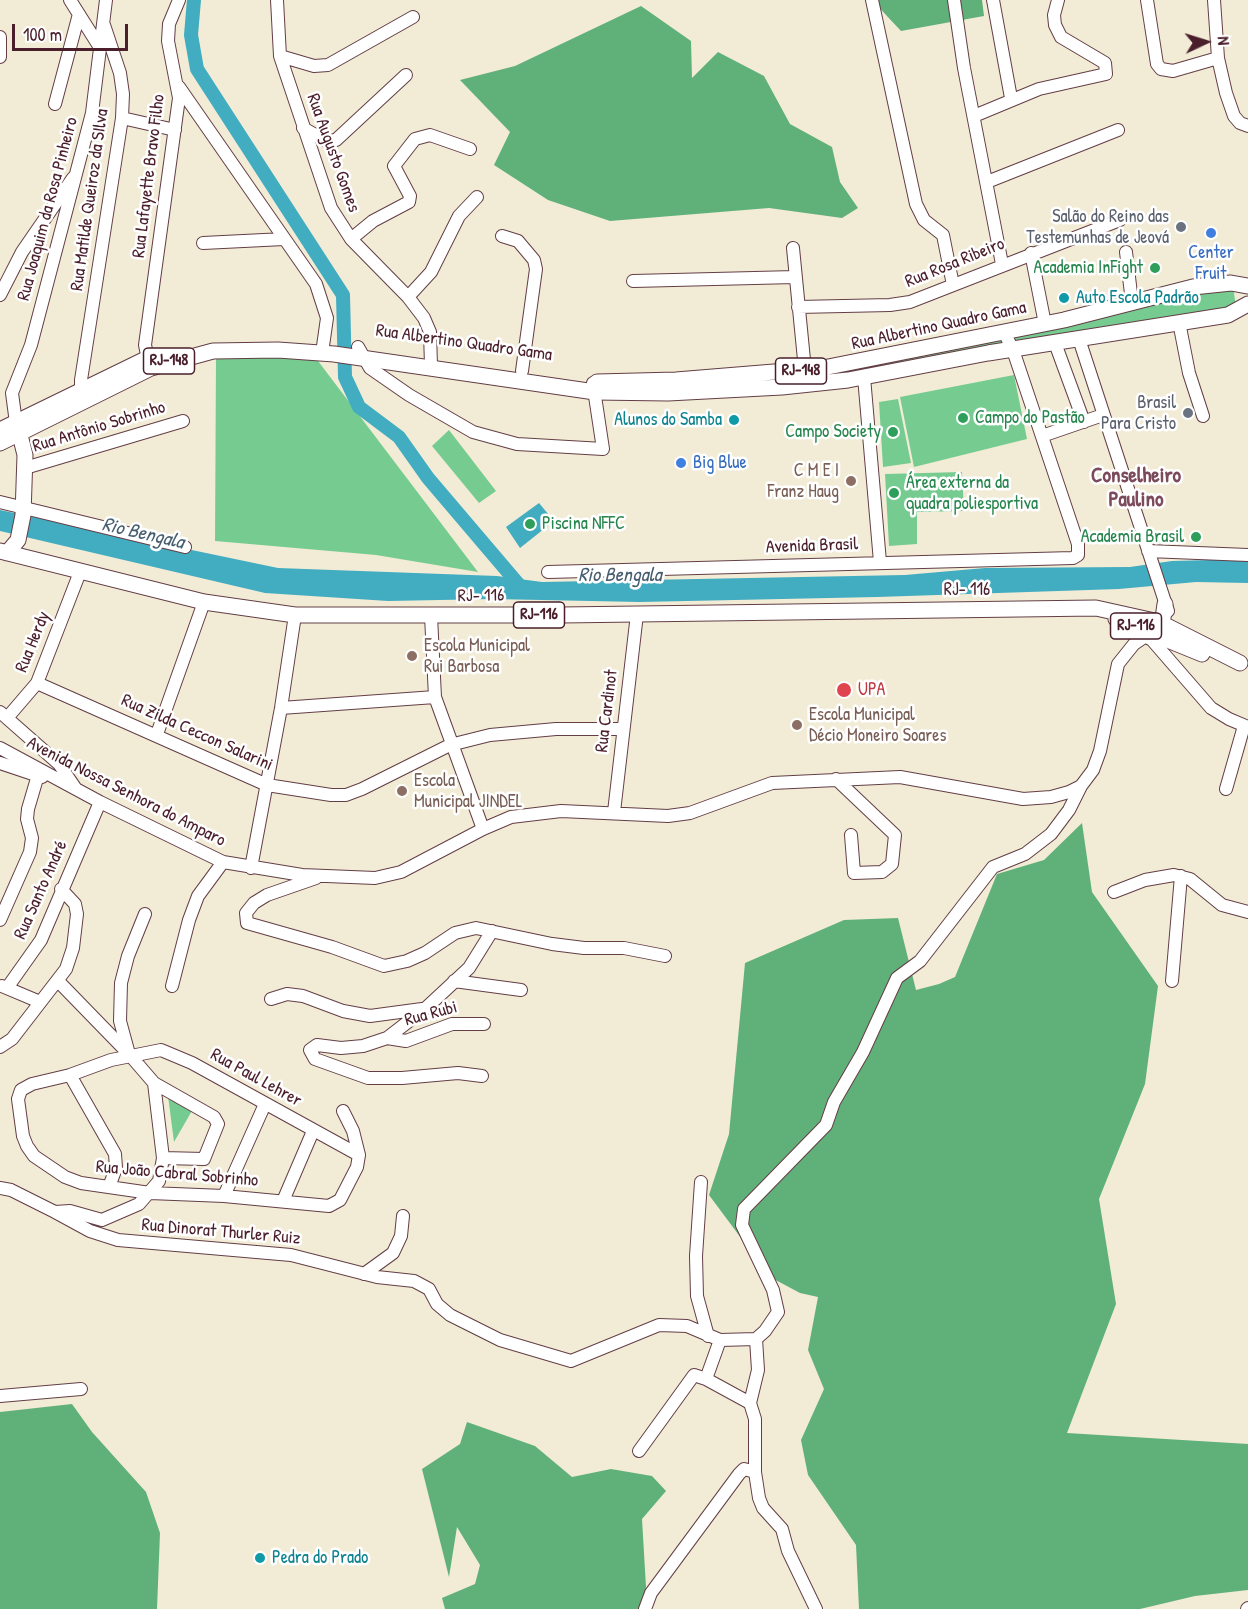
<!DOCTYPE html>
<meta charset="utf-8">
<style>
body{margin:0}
#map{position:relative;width:1248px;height:1609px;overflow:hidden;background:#f2ecd6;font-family:"Patrick Hand",sans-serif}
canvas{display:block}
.north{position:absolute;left:1176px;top:12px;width:60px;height:60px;-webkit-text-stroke:4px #fff;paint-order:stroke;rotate:86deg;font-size:16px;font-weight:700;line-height:24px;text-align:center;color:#4a1f2b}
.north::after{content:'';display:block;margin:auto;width:21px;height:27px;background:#4a1f2b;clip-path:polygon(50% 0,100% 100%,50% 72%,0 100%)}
.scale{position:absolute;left:12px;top:24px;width:116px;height:27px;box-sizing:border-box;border:3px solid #4a1f2b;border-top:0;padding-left:8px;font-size:18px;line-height:21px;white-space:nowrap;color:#4a1f2b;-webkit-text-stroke:4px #fff;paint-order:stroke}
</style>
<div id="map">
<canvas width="1248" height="1609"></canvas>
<div class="north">N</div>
<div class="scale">100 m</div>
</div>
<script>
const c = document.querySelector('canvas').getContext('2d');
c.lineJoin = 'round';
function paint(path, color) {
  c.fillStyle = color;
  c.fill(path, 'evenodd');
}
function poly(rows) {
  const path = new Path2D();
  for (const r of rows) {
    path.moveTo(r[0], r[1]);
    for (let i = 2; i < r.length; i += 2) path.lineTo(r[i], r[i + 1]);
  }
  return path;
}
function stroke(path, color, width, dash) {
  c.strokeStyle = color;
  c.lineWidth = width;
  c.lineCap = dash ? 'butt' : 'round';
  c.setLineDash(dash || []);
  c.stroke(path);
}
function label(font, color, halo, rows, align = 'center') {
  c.font = font + ' "Patrick Hand",sans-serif';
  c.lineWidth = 5;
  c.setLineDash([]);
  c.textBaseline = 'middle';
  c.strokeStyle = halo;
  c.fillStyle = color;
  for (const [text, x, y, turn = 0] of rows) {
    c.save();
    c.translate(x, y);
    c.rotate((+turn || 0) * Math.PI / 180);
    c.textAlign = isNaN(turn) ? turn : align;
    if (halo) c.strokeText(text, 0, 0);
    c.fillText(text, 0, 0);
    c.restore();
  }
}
paint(poly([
 [1233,286,1236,307,789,386,790,374],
 [216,356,315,357,478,572,376,555,215,541],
 [1014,375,1027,439,914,467,900,397],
 [898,399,911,463,883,467,879,402],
 [449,430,496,491,479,503,432,446],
 [962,472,964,511,917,512,917,544,889,546,885,474],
 [168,1096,193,1109,174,1142]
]), '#76cc90');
paint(poly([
 [872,0,982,0,984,16,901,31],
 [641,6,691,41,692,78,718,52,764,76,790,124,832,147,840,182,858,208,842,218,769,208,610,221,548,200,494,165,510,132,460,80,515,66],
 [1082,823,1092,892,1158,986,1145,1084,1099,1199,1116,1304,1067,1433,1248,1444,1248,1590,1195,1596,1140,1609,859,1609,856,1545,808,1475,801,1440,824,1389,808,1350,818,1297,800,1293,770,1277,709,1195,729,1134,745,963,844,920,898,918,916,990,939,984,955,977,997,874,1044,860],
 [72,1404,92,1432,146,1492,160,1533,157,1609,0,1609,0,1412],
 [467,1422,535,1446,572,1477,611,1469,652,1476,666,1491,642,1519,646,1587,641,1609,445,1609,442,1598,475,1584,480,1565,457,1527,449,1577,422,1469,460,1444]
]), '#60b07a');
paint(poly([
 [539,503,554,521,520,548,506,527],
 [0,510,278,568,497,576,542,582,905,575,985,568,1130,567,1172,561,1248,559,1248,583,1196,582,1119,589,877,597,640,602,492,599,388,601,265,593,0,531]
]), '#42acc1');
stroke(poly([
 [194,0,191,35,197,69,343,295,345,377,359,407,399,437,428,478,525,592]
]), '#42acc1', 14);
const minor = poly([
 [70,0,99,46],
 [277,0,280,56,331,208,351,239,408,297,424,318,430,332,431,366],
 [872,0,916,204,924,220,943,235,953,285],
 [954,0,964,68,1002,264],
 [993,0,1011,98],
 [1147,0,1157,64,1161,69,1173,71,1218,58],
 [1214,0,1218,58,1226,93,1234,116,1240,123,1248,126],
 [0,37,0,57],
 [280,56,314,66,328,65,413,17],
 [179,87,316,284,327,318,322,353],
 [55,104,79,14],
 [974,116,1039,89,1106,74,1105,63,1061,37,1055,25,1054,15,1058,0],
 [122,118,175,130],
 [303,128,326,141,336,140,406,75],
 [987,182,1118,130],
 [502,236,518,241,534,260,536,269,522,371],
 [351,239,373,221,409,202,410,196,394,166,415,139,430,135,470,149],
 [203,243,284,239],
 [793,248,805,370],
 [1126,252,1132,302],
 [1031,253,1045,324],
 [633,281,795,277],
 [0,295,22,252,73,178],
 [408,297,431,272,459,216,477,197],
 [798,307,890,305,910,302,1120,220],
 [1179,322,1189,373,1203,416],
 [1079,339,1168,611],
 [1055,343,1084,422],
 [358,347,370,368,409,395,473,432,517,444,603,449,593,383],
 [149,364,145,345,179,98,168,41,169,24,179,0],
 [864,377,880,562],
 [81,397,81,380,122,118,123,94,120,73,104,25],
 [16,423,12,393,31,345,92,113,106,0],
 [1042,436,1103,415],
 [25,468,183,421],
 [0,502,185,547],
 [1148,551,1248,555],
 [548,572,1073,558,1078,555,1078,544,1013,350,1004,332],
 [431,616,435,697,483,829],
 [1146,637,1152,640,1211,708,1229,719,1248,727],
 [37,683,267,785,331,795,346,795,362,789,450,745,490,735,556,729,623,729],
 [281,708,435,697],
 [0,712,59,764,76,789],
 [7,718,37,683,80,572],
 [157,734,204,602],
 [0,748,100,802,223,862,302,875,375,878,401,872,483,829,511,817,561,811,668,816,690,813,772,783,900,777,1023,799,1051,797,1069,792,1081,786,1093,770,1100,751,1118,664,1134,644,1150,633],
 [0,763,42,777],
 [836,779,895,835,892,864,882,872,854,873,851,835],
 [1226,789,1244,726],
 [614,812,637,614],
 [251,868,281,708,295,615],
 [316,878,267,895,254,903,246,913,247,923,332,947,384,966,407,961,425,953,455,933,476,928,552,944,584,948,624,948,665,956],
 [1114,892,1145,880,1174,875,1190,879,1222,905,1248,912],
 [0,920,30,852,32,838,27,819,28,809,38,775],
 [58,981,128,1053],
 [454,981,521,990],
 [1172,981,1181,876],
 [2,986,40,1002],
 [172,986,189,920,198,896,223,862],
 [7,988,41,940,100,802],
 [271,999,287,994,303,996,343,1011,370,1016,422,1009],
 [387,1038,406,1041,452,1024,484,1024],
 [0,1047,12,1039,66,969,73,948,77,914,75,904,61,889],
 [70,1075,115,1154,116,1168,109,1187],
 [482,1076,458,1073,402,1078,368,1078,315,1059,310,1050,317,1045,341,1048,363,1046,387,1038,426,1008,469,968,492,931],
 [154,1083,214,1117,218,1124,204,1159,163,1158],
 [343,1111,353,1131,359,1155,357,1167,340,1200,329,1206,224,1196,150,1193,81,1183,65,1177,34,1156,27,1146,23,1136,18,1099,21,1090,32,1084,70,1075,111,1060,161,1050,192,1063,359,1155],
 [701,1182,696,1256,697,1296,708,1336],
 [0,1188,11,1190,55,1212,70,1211,102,1220,139,1204,159,1181,163,1158,154,1083,129,1054,120,1021,121,983,128,956,145,914],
 [224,1196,265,1104],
 [283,1201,313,1131],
 [55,1212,90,1231,118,1240,291,1255,377,1277,414,1281,429,1289,437,1304,450,1315,500,1340,571,1361,659,1325,687,1326,720,1340,756,1339],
 [364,1274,393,1253,401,1236,403,1216],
 [0,1396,81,1389],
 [750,1403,758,1370,756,1339,765,1331,778,1312,773,1290,742,1225,744,1209,826,1125,834,1102,863,1052,897,978,920,961,993,867,1025,854,1051,834,1069,810,1081,786],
 [639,1451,694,1375,706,1379],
 [755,1472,759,1498,763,1508,782,1529,788,1551,816,1609],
 [645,1609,651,1593,739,1474,744,1469,755,1472,755,1419,750,1403,706,1379,720,1340],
 [1247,1609,1248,1608]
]);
const major = poly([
 [597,382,676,380,823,368,1064,320,1193,287,1231,283,1247,286],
 [0,430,148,358],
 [0,443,151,368,213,351,278,350,334,354,595,392,668,393,782,387,848,380,988,353,1228,315,1248,304],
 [0,551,204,602,295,615,561,615,1096,608,1159,622,1240,663],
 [7,553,18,540,23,515,25,455,18,427],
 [1116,619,1202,654],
 [1152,626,1163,618,1165,604]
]);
stroke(minor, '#633e45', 14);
stroke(major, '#633e45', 17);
stroke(minor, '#fff', 12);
stroke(major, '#fff', 15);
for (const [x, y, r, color] of [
 [1181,227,6,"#6b7280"],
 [1211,233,6,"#3f7fe0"],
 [1155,268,6,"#2e9e5b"],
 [1064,298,6,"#0f9aa8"],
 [1188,413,6,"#6b7280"],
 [963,418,6,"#2e9e5b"],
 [734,420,6,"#0f9aa8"],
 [893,432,6,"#2e9e5b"],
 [681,463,6,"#3f7fe0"],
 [851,481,6,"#8d6e63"],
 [894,493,6,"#2e9e5b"],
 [530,524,6,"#2e9e5b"],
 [1196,537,6,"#2e9e5b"],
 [412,656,6,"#8d6e63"],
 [844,690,8,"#e0444e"],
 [797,725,6,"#8d6e63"],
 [402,791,6,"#8d6e63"],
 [260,1558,6,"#0f9aa8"]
]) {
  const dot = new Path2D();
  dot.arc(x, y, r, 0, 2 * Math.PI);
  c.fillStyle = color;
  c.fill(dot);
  stroke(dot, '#fff', 2);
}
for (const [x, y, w] of [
 [169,361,51],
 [801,371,51],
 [539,615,51],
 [1136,626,51]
]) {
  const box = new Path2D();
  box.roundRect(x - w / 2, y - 13, w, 26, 4.5);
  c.fillStyle = '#fff';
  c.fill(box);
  stroke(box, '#4a1f2b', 1.5);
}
label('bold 16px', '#4a1f2b', null, [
 ["RJ-148",169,361],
 ["RJ-148",801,371],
 ["RJ-116",539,615],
 ["RJ-116",1136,626]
]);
label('18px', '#4a1f2b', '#fff', [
 ["Rua Augusto Gomes",333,153,70],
 ["Rua Lafayette Bravo Filho",149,176,-83],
 ["Rua Matilde Queiroz da SIlva",90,200,-82],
 ["Rua Joaquim da Rosa Pinheiro",48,209,-75],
 ["Rua Rosa Ribeiro",955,263,-22],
 ["Rua Albertino Quadro Gama",939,326,-12],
 ["Rua Albertino Quadro Gama",464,343,8],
 ["Rua Antônio Sobrinho",99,427,-17],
 ["Avenida Brasil",812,546,-2],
 ["RJ- 116",967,590],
 ["RJ- 116",481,596,-1],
 ["Rua Herdy",33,642,-68],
 ["Rua Cardinot",607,711,-83],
 ["Rua Zilda Ceccon Salarini",197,733,24],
 ["Avenida Nossa Senhora do Amparo",126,792,27],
 ["Rua Santo André",41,890,-66],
 ["Rua Rubi",431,1014,-15],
 ["Rua Paul Lehrer",256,1078,29],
 ["Rua João Cabral Sobrinho",177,1174,5],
 ["Rua Dinorat Thurler Ruiz",221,1232,5]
]);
label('18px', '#5b616d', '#fff', [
 ["Salão do Reino das",1169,217],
 ["Testemunhas de Jeová",1169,238],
 ["Brasil",1176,403],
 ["Para Cristo",1176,424]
], 'right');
label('18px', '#366cbe', '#fff', [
 ["Center",1211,253],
 ["Fruit",1211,274],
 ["Big Blue",693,463,"left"]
]);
label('18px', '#27864d', '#fff', [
 ["Academia InFight",1143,268],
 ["Campo do Pastão",975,418,"left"],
 ["Campo Society",881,432],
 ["Área externa da",906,483,"left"],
 ["quadra poliesportiva",906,504,"left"],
 ["Piscina NFFC",542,524,"left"],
 ["Academia Brasil",1184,537]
], 'right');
label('18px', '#0d838f', '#fff', [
 ["Auto Escola Padrão",1076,298],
 ["Alunos do Samba",722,420,"right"],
 ["Pedra do Prado",272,1558]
], 'left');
label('18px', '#785e54', '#fff', [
 ["C M E I",839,471,"right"],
 ["Franz Haug",839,492,"right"],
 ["Escola Municipal",424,646],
 ["Rui Barbosa",424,667],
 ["Escola Municipal",809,715],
 ["Décio Moneiro Soares",809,736],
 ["Escola",414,781],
 ["Municipal JINDEL",414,802]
], 'left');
label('18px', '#be3a42', '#fff', [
 ["UPA",858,690]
], 'left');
label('italic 20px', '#465e6e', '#fff', [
 ["Rio Bengala",143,534,13],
 ["Rio Bengala",620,576]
]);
label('bold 21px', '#7c4b5b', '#fff', [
 ["Conselheiro",1136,476],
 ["Paulino",1136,500]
]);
</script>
